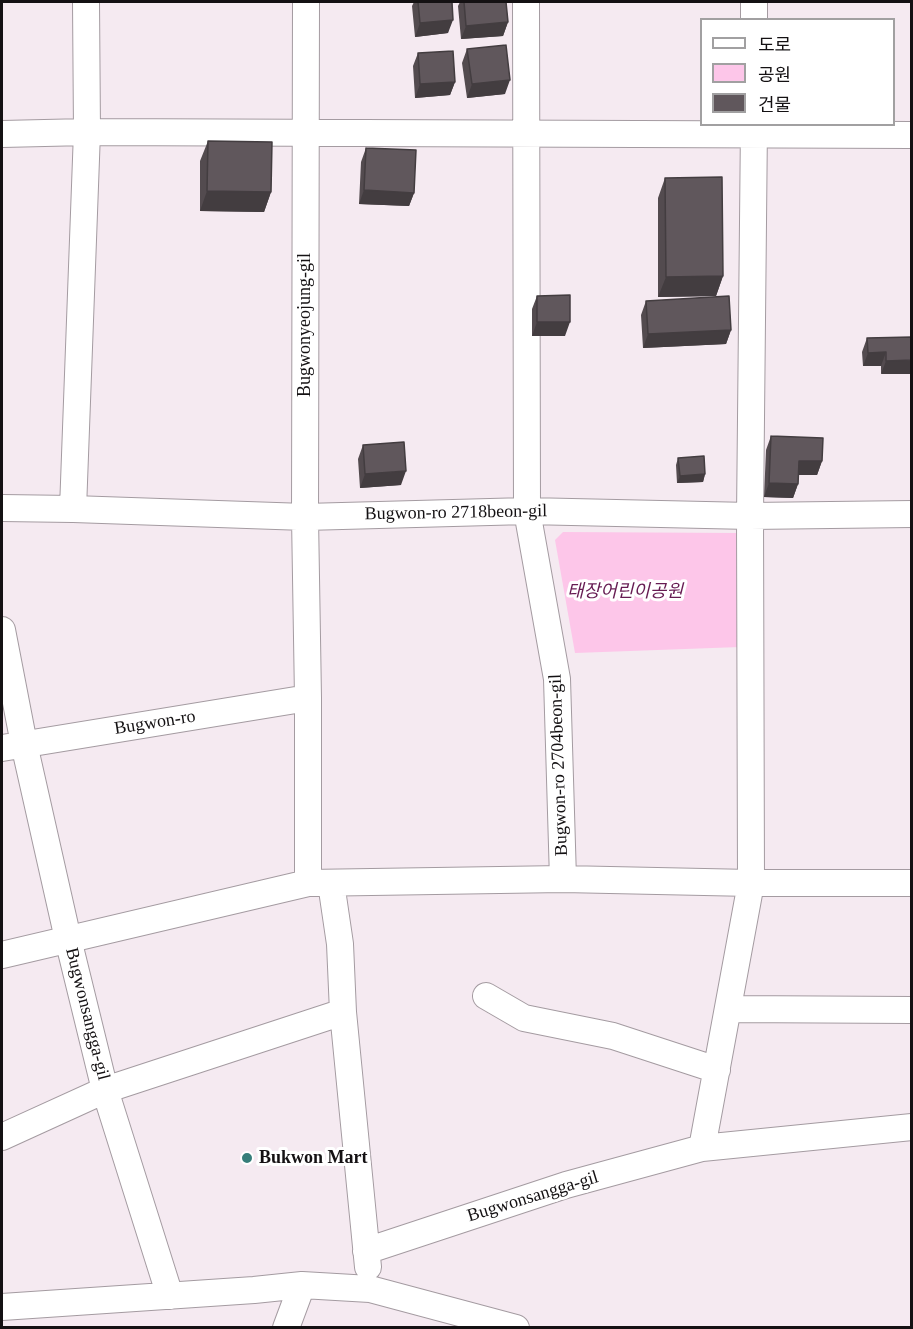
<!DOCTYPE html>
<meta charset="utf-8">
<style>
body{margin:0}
#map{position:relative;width:913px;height:1329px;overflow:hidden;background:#f5eaf1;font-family:"Times New Roman","Noto Sans KR",serif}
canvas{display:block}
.frame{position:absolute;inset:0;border:3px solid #141113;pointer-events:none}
.legend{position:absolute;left:700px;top:18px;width:195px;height:108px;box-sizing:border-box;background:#fff;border:2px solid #a1a0a1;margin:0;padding:8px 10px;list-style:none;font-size:18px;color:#141113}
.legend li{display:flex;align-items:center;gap:12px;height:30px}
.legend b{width:30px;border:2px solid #a1a0a1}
</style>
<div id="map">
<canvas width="913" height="1329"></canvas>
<div class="frame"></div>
<ul class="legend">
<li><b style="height:8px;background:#fff"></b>도로</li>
<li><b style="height:16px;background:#fdc6e9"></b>공원</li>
<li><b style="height:16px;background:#60575c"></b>건물</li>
</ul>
</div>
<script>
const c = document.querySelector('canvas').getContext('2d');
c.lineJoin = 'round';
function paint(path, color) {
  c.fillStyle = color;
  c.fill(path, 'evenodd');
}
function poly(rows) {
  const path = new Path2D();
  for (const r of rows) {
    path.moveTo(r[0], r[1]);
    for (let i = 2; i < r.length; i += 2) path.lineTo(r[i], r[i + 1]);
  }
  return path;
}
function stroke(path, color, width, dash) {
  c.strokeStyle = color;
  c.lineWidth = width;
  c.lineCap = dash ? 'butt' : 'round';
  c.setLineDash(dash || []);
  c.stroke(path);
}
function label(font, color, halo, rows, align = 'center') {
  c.font = font + ' "Times New Roman","Noto Sans KR",serif';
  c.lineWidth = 6;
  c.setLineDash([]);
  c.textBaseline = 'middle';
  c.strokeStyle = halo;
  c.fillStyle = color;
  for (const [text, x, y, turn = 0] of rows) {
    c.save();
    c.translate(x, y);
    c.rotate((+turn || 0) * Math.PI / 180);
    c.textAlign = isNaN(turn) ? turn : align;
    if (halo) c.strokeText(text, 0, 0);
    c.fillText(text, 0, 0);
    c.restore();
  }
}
paint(poly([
 [563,532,738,533,740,647,575,653,555,540]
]), '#fdc6e9');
const minor = poly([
 [306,2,305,517,308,698,308,883],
 [526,2,527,511,557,679,563,879],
 [754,2,754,20],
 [2,134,87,132,912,135],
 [2,508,73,509,305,517,527,511,750,516,912,514],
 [73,509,87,132,86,2],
 [2,630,24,744,68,939,105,1090,170,1296],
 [2,748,308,698],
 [331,883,340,944,343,1012,368,1267],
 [2,955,308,883,563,879,751,883,912,883],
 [486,996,524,1018,613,1036,717,1070],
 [729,1009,912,1010],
 [2,1137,105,1090,343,1012],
 [702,1148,751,883,750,516,754,124],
 [366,1251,566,1185,702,1148,912,1127],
 [2,1307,254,1290,302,1285,370,1289,516,1328],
 [286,1328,302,1285]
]);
stroke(minor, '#a49ba1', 28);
stroke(minor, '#fff', 26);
paint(poly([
 [414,2,452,2,448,33,415,37,412,6],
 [460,2,506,2,508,22,503,36,461,39,458,6],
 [467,49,505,94,467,98,462,63],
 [418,53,455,82,450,95,415,98,413,66],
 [208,141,271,192,264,212,200,211,200,161],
 [366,148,414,193,409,206,359,204,361,162],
 [665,178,723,276,716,296,658,297,658,198],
 [537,296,565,336,532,336,532,309],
 [646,301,731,330,726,344,643,348,641,315],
 [912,337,881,374,881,366,863,366,862,352,867,338],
 [771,436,822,461,817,475,799,475,798,484,793,498,764,497,766,450],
 [363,445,401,485,360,488,358,459],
 [678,458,705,474,703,482,677,483,676,465]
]), '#534b4f');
paint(poly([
 [453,20,448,33,415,37,420,23],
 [508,22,503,36,461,39,466,26],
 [510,80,505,94,467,98,472,84],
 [455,82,450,95,415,98,420,84],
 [364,190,414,193,409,206,359,204],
 [207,191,271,192,264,212,200,211],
 [723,276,716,296,658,297,666,277],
 [537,322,570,322,565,336,532,336],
 [731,330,726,344,643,348,648,334],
 [886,352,881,366,863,366,868,353],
 [912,360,912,374,881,374,886,361],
 [799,461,822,461,817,475,794,475],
 [406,471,401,485,360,488,365,474],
 [705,474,703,482,677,483,680,476],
 [769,483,798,484,793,498,764,497]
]), '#433d40');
const building = poly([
 [418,2,452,2,453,20,420,23,418,2],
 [464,2,506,2,508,22,466,26,464,2],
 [506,45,510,80,472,84,467,49,506,45],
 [453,51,455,82,420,84,418,53,453,51],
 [208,141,272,142,271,192,207,191,208,141],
 [366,148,416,150,414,193,364,190,366,148],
 [722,177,723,276,666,277,665,178,722,177],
 [570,295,570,322,537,322,537,296,570,295],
 [729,296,731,330,648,334,646,301,729,296],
 [912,337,912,360,886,361,886,352,868,353,867,338,912,337],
 [771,436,823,438,822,461,799,461,798,484,769,483,771,436],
 [404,442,406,471,365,474,363,445,404,442],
 [704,456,705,474,680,476,678,458,704,456]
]);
paint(building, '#60575c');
stroke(building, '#433d40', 1.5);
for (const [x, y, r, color] of [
 [247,1158,6,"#367e7a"]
]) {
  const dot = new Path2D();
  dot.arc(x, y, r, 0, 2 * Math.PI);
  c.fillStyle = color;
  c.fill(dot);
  stroke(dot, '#fff', 2);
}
label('18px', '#141113', '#fff', [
 ["Bugwonyeojung-gil",305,325,-90],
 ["Bugwon-ro 2718beon-gil",456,513,-1],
 ["Bugwon-ro",155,723,-9],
 ["Bugwon-ro 2704beon-gil",559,765,-92],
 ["Bugwonsangga-gil",87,1014,76],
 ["Bugwonsangga-gil",533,1197,-17]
]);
label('italic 18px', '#661b52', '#fff', [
 ["태장어린이공원",625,592]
]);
label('bold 18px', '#141113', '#fff', [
 ["Bukwon Mart",259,1158]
], 'left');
</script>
